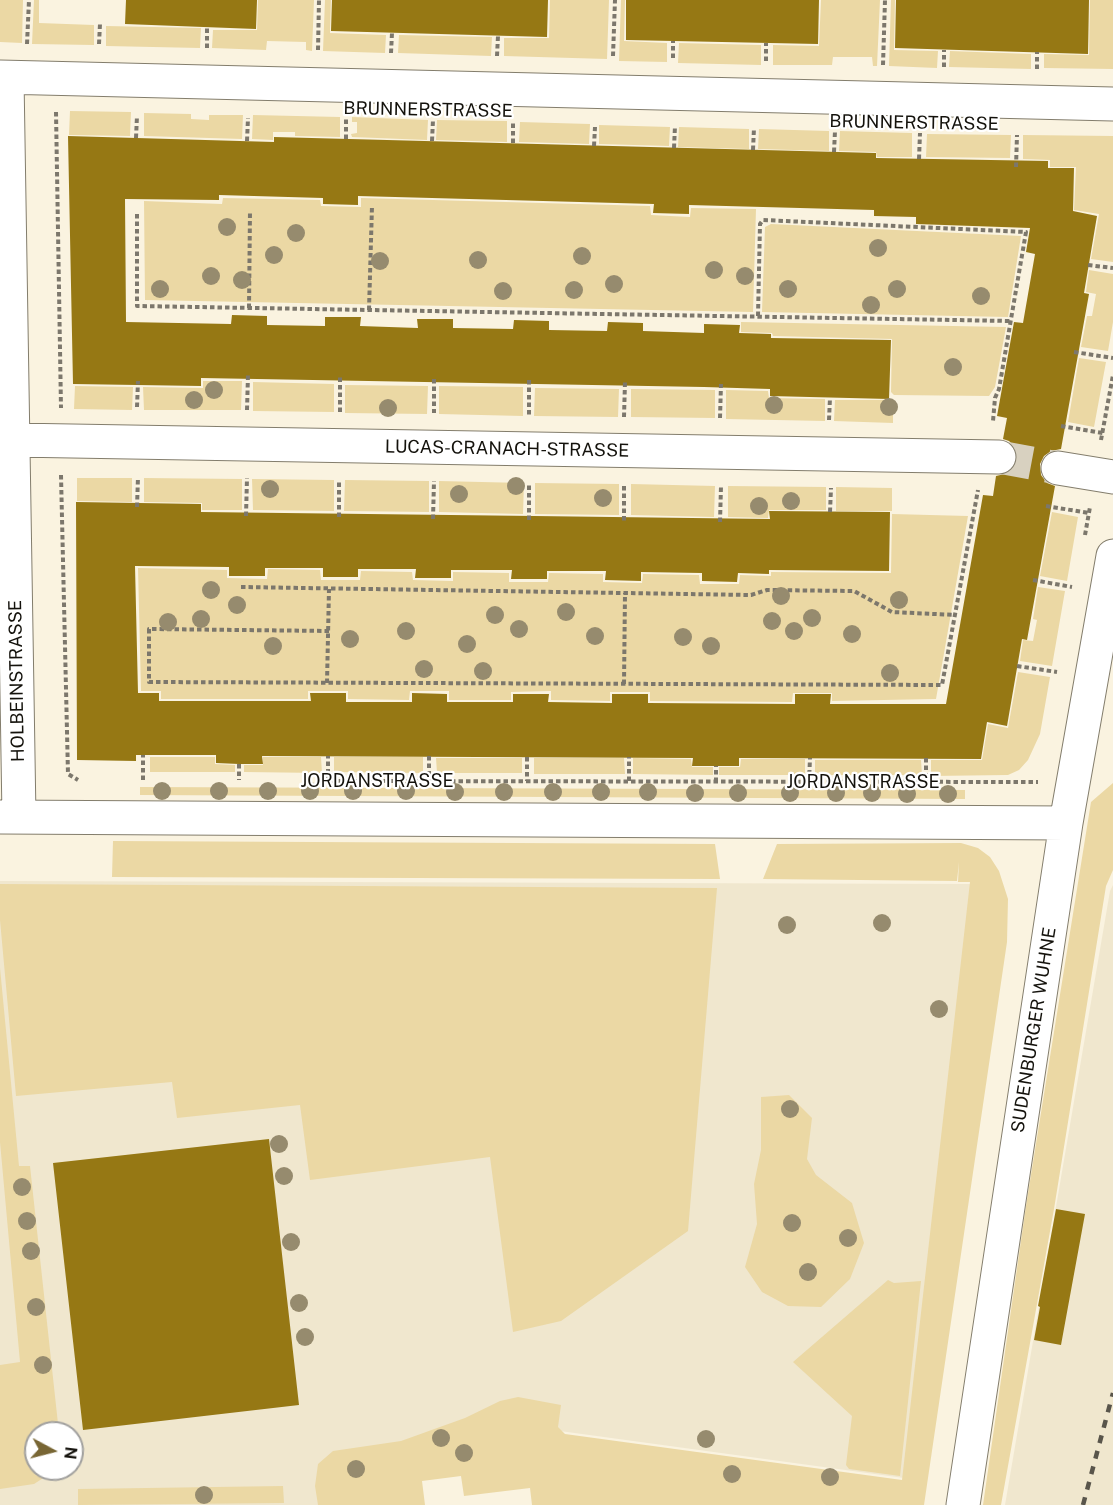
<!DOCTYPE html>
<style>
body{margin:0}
#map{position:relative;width:1113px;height:1505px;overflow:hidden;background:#faf3e0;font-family:"Public Sans",sans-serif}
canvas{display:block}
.north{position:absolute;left:24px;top:1421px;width:60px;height:60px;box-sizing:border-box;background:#fff;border:2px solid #a1a09e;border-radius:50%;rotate:97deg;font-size:16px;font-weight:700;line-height:24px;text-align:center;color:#14120c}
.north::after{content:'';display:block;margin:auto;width:21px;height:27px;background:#786634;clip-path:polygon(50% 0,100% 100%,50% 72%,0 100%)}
</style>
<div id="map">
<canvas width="1113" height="1505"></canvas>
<div class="north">N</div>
</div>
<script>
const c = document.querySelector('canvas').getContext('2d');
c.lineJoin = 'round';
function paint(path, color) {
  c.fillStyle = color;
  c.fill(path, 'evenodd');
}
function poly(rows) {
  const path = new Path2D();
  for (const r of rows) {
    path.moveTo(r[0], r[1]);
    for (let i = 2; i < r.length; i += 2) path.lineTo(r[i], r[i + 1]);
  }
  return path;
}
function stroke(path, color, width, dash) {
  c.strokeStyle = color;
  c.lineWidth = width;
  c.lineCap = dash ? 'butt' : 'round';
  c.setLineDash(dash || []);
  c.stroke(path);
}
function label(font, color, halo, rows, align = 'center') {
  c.font = font + ' "Public Sans",sans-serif';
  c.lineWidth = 4.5;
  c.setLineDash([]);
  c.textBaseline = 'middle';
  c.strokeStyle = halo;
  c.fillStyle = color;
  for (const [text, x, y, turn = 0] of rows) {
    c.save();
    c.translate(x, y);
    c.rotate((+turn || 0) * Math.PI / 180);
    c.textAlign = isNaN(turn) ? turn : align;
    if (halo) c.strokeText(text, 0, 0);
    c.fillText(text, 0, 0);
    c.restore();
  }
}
paint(poly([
 [0,881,972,884,904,1478,560,1431,334,1505,0,1505],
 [36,1433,72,1433,72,1469,36,1469],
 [1113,885,1113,1505,1005,1505,1110,891]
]), '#f0e7ce');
paint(poly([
 [0,0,23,0,22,43,0,42],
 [34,0,39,0,39,23,94,25,94,45,32,44],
 [258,0,314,0,312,51,306,50,306,42,267,41,266,50,212,48,213,30,257,30],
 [325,0,331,0,330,33,386,35,385,53,323,51],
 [550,0,609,0,607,59,504,56,504,38,549,38],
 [621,0,625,0,624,41,667,43,667,62,619,61],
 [821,0,880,0,877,66,873,66,872,57,833,57,832,65,773,65,773,45,819,46],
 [891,0,895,0,894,50,938,51,937,68,889,66],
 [1090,0,1113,0,1113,69,1044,68,1044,54,1089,55],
 [106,26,201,28,200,48,106,46],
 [399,35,492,37,491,56,398,53],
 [679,43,761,45,761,65,678,63],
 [950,51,1031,54,1031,69,949,67],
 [70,111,131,112,130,136,69,135],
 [144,113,191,114,191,119,209,120,209,115,243,115,242,139,144,136],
 [253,115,340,117,340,137,295,136,295,132,273,132,273,140,252,139],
 [352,117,428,120,427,140,352,137,351,134,357,133,357,122,352,122],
 [437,120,507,121,507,142,436,140],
 [520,122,590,124,589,144,519,142],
 [599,125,670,127,669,146,599,144],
 [679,127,749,129,749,149,678,147],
 [759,129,829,131,829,151,758,149],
 [840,131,912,133,912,157,877,157,876,152,839,151],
 [927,134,1011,135,1010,158,926,157],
 [1023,135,1113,136,1113,262,1091,259,1099,214,1074,210,1076,167,1050,167,1050,160,1023,159],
 [223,198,320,200,321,206,361,207,361,198,650,206,651,215,690,217,691,208,756,209,753,312,145,300,144,201,222,204],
 [771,224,1021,236,1008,317,762,312,765,227],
 [1089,270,1113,274,1113,322,1108,351,1081,347,1087,316,1092,316,1096,294,1086,292],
 [741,322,1006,327,995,387,989,396,894,395,891,392,892,339,773,336,772,333,741,332],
 [1079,358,1106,362,1094,427,1068,422],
 [203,381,242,381,241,410,144,410,143,387,203,388],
 [253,382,334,384,334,412,253,411],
 [345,385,428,386,427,414,345,413],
 [75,386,133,387,132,410,74,409],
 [439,386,523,387,523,416,439,414],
 [535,388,619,389,618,417,534,416],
 [631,389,715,390,715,418,631,417],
 [726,390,768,391,769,398,825,399,825,421,726,419],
 [835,400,893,400,893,423,834,421],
 [77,478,132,478,132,502,77,501],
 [144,478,242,479,242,510,202,510,202,503,144,502],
 [252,479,334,480,334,511,253,510],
 [345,480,429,481,429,512,344,511],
 [439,481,524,483,523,514,439,512],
 [535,483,619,484,619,515,535,514],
 [631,484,715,486,714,517,631,515],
 [728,486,826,487,826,510,769,510,768,518,728,517],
 [836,487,892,488,892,511,836,511],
 [1052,512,1078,517,1067,581,1040,576],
 [892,514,968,516,936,699,832,701,832,693,793,693,792,702,650,701,650,692,610,692,610,701,551,700,551,691,511,692,511,700,449,700,449,691,410,691,409,700,348,699,348,691,308,691,308,699,161,699,161,691,141,691,138,568,227,570,227,578,267,579,268,569,320,570,321,580,360,580,361,571,412,572,413,580,453,581,453,572,509,573,509,582,548,582,549,573,603,574,603,582,642,583,643,574,699,575,700,584,739,584,740,575,771,576,771,572,891,573],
 [1038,587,1065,591,1052,666,1020,661,1023,640,1033,641,1037,620,1033,619],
 [1018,672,1050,677,1040,734,1028,760,1019,770,1008,775,931,776,931,760,982,760,988,724,1008,728],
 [150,757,215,757,215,764,235,765,235,772,150,772],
 [263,757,321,757,322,773,244,772,244,765,263,765],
 [334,757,423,757,423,773,334,772],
 [436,758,522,758,522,773,437,773],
 [534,758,624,758,625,774,534,774],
 [633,758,691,759,692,767,713,767,713,775,633,774],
 [741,759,805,759,805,775,719,775,719,767,740,767],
 [815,760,921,760,922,775,815,775],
 [1113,783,1113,870,1106,886,1054,1209,1001,1505,983,1505,1026,1206,1091,802],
 [140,787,965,790,965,799,140,795],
 [113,841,715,844,720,879,112,877],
 [961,843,978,848,990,857,999,871,1008,899,1007,942,924,1505,532,1505,530,1488,464,1496,461,1476,422,1481,425,1505,318,1505,315,1486,318,1464,333,1451,401,1441,465,1418,500,1401,518,1397,561,1405,558,1427,565,1434,902,1480,970,882,958,882,959,862,957,881,763,879,777,844],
 [0,884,717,888,688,1231,561,1321,513,1332,490,1157,310,1180,300,1105,177,1118,172,1082,16,1096,0,920],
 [0,968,19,1166,30,1166,59,1433,36,1433,36,1469,56,1469,54,1471,34,1484,0,1489,0,1365,20,1362,0,1142],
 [789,1095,812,1118,807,1159,816,1175,852,1203,864,1243,850,1279,821,1307,788,1306,762,1292,745,1267,757,1224,754,1184,761,1150,761,1097],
 [888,1280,894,1283,921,1281,900,1476,849,1469,846,1465,852,1416,793,1362],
 [283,1486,284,1503,78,1505,78,1489]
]), '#ebd8a4');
paint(poly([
 [126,0,257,0,256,29,125,24],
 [332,0,548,0,547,37,331,31],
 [626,0,819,0,818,44,626,40],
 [896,0,1089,0,1088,54,895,48],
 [68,136,274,142,274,137,876,153,876,158,1048,161,1048,168,1074,168,1073,211,1097,216,1084,293,1089,294,1061,449,1051,451,1044,456,1040,464,1041,475,1047,483,1055,486,1027,640,1022,639,1007,726,987,722,981,759,739,758,739,766,692,766,693,758,262,756,263,764,239,764,216,763,216,755,136,755,136,761,77,760,76,502,201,504,201,512,534,516,770,519,769,511,890,512,889,571,769,570,769,574,738,573,737,582,702,581,702,573,641,572,641,581,605,580,606,571,547,571,547,579,511,579,512,570,451,570,451,578,415,578,416,569,358,569,358,577,323,577,323,568,265,568,265,576,229,576,229,567,135,566,138,693,159,693,159,701,311,701,310,693,346,693,346,702,412,702,412,693,447,694,447,702,513,702,513,694,549,694,548,702,612,703,612,694,648,694,648,703,795,704,795,694,831,694,830,704,946,704,983,495,993,496,996,476,1009,473,1015,467,1018,458,1015,447,1009,441,1003,439,1007,418,997,416,1014,322,1023,323,1035,254,1026,252,1030,228,916,224,916,217,874,216,874,210,689,205,689,214,653,213,654,204,358,196,358,205,323,204,323,198,219,195,219,200,125,199,126,322,231,324,232,315,267,316,267,325,325,326,325,317,361,317,360,326,418,328,417,319,453,319,453,328,513,329,514,320,549,321,549,330,607,331,608,322,643,323,643,331,704,333,704,324,740,325,739,333,771,334,771,338,891,340,889,399,770,396,770,389,704,387,201,378,201,386,73,384],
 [269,1139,299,1405,83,1430,53,1163],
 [1056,1209,1085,1214,1061,1345,1034,1340,1040,1307,1038,1306]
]), '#967814');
stroke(poly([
 [999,457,1058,468]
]), '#d8d1c0', 33, [33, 16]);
const minor = poly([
 [0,77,1113,104],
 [7,78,19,817],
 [14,440,999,457],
 [1058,468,1113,477],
 [0,817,1066,823],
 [963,1505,1066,823,1113,556]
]);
stroke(minor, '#837d6c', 35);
stroke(poly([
 [27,44,29,0],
 [99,44,100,24],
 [207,48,207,27],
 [318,50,319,0],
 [391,53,392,33],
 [497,56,498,36],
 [613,56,615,0],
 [673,58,673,41],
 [766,61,766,43],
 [883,65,885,0],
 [944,67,944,50],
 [1037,69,1037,52],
 [56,112,61,408],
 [136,138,137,116],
 [346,139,346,118],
 [247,141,248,118],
 [432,141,433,120],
 [513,143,513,122],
 [594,146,595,127],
 [674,148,675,126],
 [753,150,754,128],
 [834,152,835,131],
 [919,159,920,133],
 [1016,167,1017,135],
 [137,214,137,306,1011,321],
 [1088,265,1113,268],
 [249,308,250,211],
 [369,310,372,206],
 [758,316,760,224,763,220,1026,232,999,389,995,398,993,421],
 [1074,352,1113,358],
 [434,379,434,413],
 [529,380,529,415],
 [137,407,138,381],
 [247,410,248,375],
 [340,412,340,376],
 [624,417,625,382],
 [720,418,721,384],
 [829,420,830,398],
 [1061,426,1103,433],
 [1101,440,1113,375],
 [61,475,68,774,78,780],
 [624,486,624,521],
 [1046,506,1089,513],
 [137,507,138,477],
 [830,512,831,488],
 [246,516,247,478],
 [339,517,339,480],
 [433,519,434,481],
 [529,520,529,483],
 [720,522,721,486],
 [1085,535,1090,507],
 [1033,580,1072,587],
 [241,587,751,595,767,590,854,591,892,612,956,615],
 [329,631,149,629,149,682,942,685,978,490],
 [1017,666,1057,672],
 [327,683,329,589],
 [624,684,625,593],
 [429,756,429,781],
 [527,757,527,781],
 [926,758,926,782],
 [239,764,239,780],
 [143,780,143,755],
 [328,781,328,756],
 [331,781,1038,782],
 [629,781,629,757],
 [716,782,716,766],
 [809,782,810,758]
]), '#7c776c', 4, [4.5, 3]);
stroke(minor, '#fff', 33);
stroke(poly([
 [1083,1505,1113,1393]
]), '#59554b', 4.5, [8, 8]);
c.fillStyle = '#968b6e';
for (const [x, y] of [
 [227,227],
 [296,233],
 [878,248],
 [274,255],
 [582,256],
 [478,260],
 [380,261],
 [714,270],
 [211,276],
 [745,276],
 [242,280],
 [614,284],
 [160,289],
 [788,289],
 [897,289],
 [574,290],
 [503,291],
 [981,296],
 [871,305],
 [953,367],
 [214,390],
 [194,400],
 [774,405],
 [889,407],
 [388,408],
 [516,486],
 [270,489],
 [459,494],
 [603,498],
 [791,501],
 [759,506],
 [211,590],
 [781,596],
 [899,600],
 [237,605],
 [566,612],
 [495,615],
 [812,618],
 [201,619],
 [772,621],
 [168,622],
 [519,629],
 [406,631],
 [794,631],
 [852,634],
 [595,636],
 [683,637],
 [350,639],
 [467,644],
 [273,646],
 [711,646],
 [424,669],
 [483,671],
 [890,673],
 [162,791],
 [219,791],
 [268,791],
 [310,791],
 [353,791],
 [406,791],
 [455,792],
 [504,792],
 [553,792],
 [601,792],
 [648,792],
 [695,793],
 [738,793],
 [790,793],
 [836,793],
 [872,793],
 [907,794],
 [948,794],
 [882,923],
 [787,925],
 [939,1009],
 [790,1109],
 [279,1144],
 [284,1176],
 [22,1187],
 [27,1221],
 [792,1223],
 [848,1238],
 [291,1242],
 [31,1251],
 [808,1272],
 [299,1303],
 [36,1307],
 [305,1337],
 [43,1365],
 [441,1438],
 [706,1439],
 [464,1453],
 [356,1469],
 [732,1474],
 [830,1477],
 [204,1495]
]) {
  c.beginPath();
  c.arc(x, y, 9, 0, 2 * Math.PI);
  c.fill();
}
label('18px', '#14120c', '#fff', [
 ["BRUNNERSTRASSE",428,110,1],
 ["BRUNNERSTRASSE",914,123,1],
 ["LUCAS-CRANACH-STRASSE",507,449,1],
 ["HOLBEINSTRASSE",17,681,-91],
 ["JORDANSTRASSE",377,781],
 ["JORDANSTRASSE",863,782],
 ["SUDENBURGER WUHNE",1034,1030,-81]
]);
</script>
